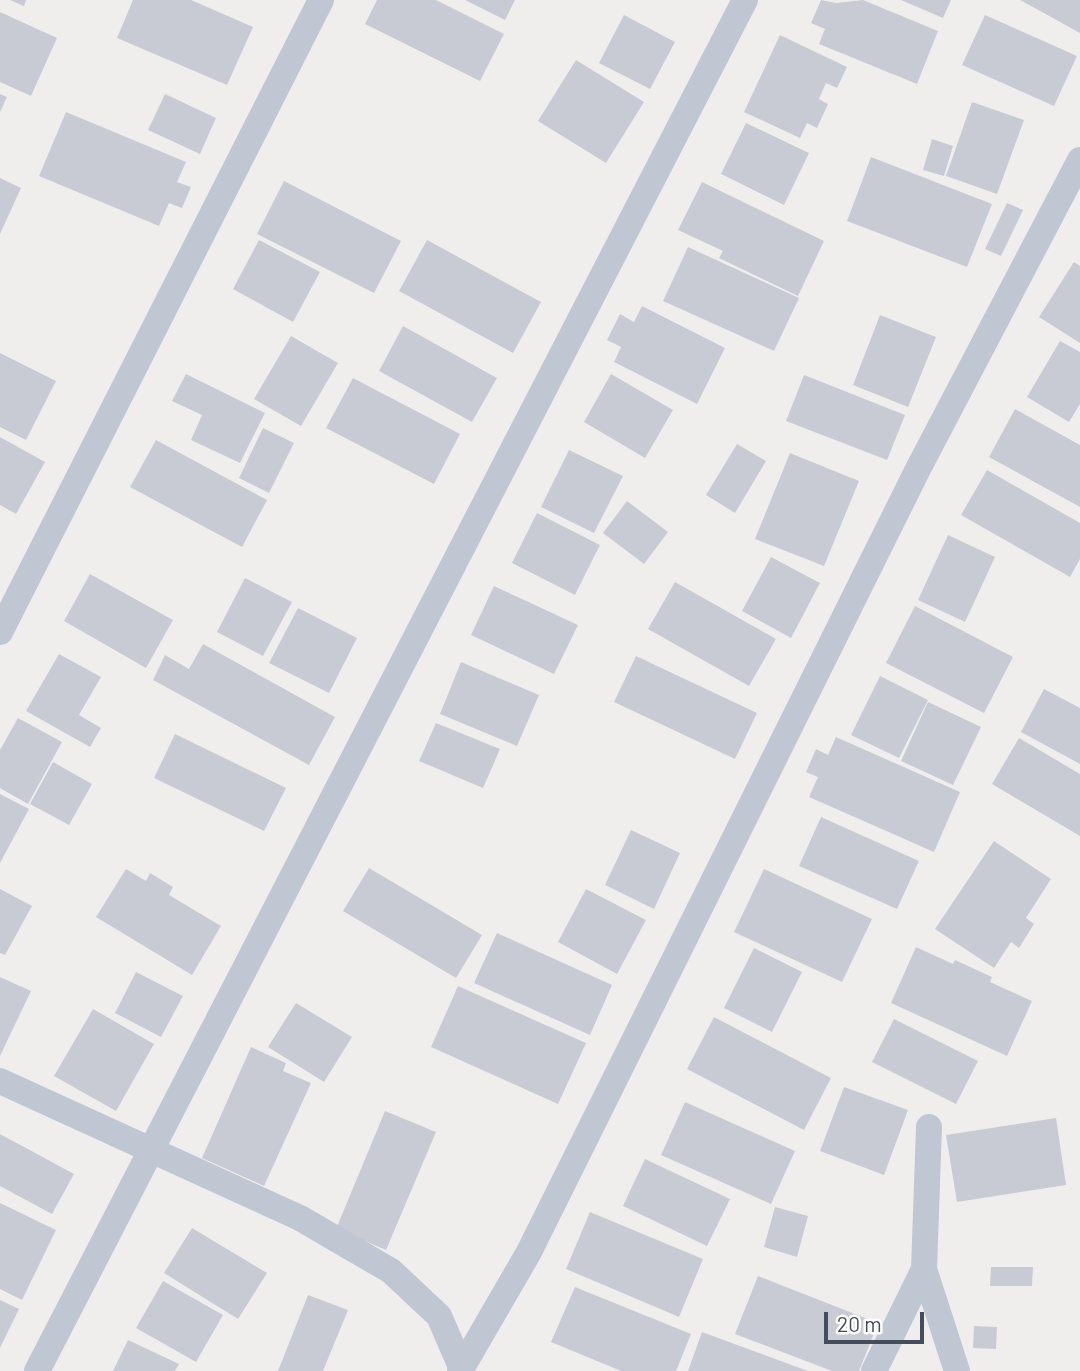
<!DOCTYPE html>
<style>
body{margin:0}
#map{position:relative;width:1080px;height:1371px;overflow:hidden;background:#f0eeed;font-family:Barlow,sans-serif}
canvas{display:block}
.scale{position:absolute;left:824px;top:1312px;width:100px;height:32px;box-sizing:border-box;border:4px solid #454d5c;border-top:0;padding-left:9px;font-size:21px;line-height:24px;white-space:nowrap;color:#454d5c;-webkit-text-stroke:5px #fff;paint-order:stroke}
</style>
<div id="map">
<canvas width="1080" height="1371"></canvas>
<div class="scale">20 m</div>
</div>
<script>
const c = document.querySelector('canvas').getContext('2d');
c.lineJoin = 'round';
function paint(path, color) {
  c.fillStyle = color;
  c.fill(path, 'evenodd');
}
function poly(rows) {
  const path = new Path2D();
  for (const r of rows) {
    path.moveTo(r[0], r[1]);
    for (let i = 2; i < r.length; i += 2) path.lineTo(r[i], r[i + 1]);
  }
  return path;
}
function stroke(path, color, width, dash) {
  c.strokeStyle = color;
  c.lineWidth = width;
  c.lineCap = dash ? 'butt' : 'round';
  c.setLineDash(dash || []);
  c.stroke(path);
}
paint(poly([
 [10,0,26,0,24,6],
 [133,0,191,0,253,27,227,85,117,38],
 [377,0,436,0,504,34,480,81,365,24],
 [465,0,515,0,505,20],
 [821,0,836,3,863,0,938,31,917,84,819,44,825,29,811,23],
 [901,0,951,0,943,18],
 [1020,0,1080,0,1080,33],
 [0,12,57,38,31,96,0,82],
 [624,15,675,42,650,89,599,63],
 [985,15,1077,56,1054,106,962,65],
 [780,35,847,67,837,88,826,83,819,99,828,104,817,128,807,123,800,138,744,112],
 [576,60,644,102,606,163,538,121],
 [0,94,7,97,0,112],
 [165,94,216,118,200,154,148,130],
 [972,102,1024,120,997,194,946,176],
 [66,112,186,162,177,182,191,187,182,208,169,203,159,226,39,176],
 [746,123,809,153,784,205,721,174],
 [932,139,953,146,944,176,923,170],
 [871,157,992,204,967,267,847,221],
 [0,178,21,188,0,234],
 [284,181,401,241,374,293,257,234],
 [702,182,824,241,798,296,719,258,723,251,678,230],
 [1007,203,1023,210,1001,256,985,249],
 [259,240,320,272,293,322,233,289],
 [427,240,541,302,513,353,399,291],
 [688,247,799,298,774,351,663,301],
 [1074,262,1080,266,1080,343,1039,317],
 [642,306,725,348,697,404,614,362,621,347,607,340,620,314,634,322],
 [880,315,936,337,908,407,853,385],
 [403,326,497,378,472,422,379,371],
 [291,336,338,363,301,426,254,399],
 [1060,341,1080,352,1080,404,1069,422,1027,397],
 [0,353,56,381,26,440,0,427],
 [186,374,265,413,240,463,191,440,202,415,172,401],
 [611,374,673,410,645,458,584,422],
 [804,375,905,415,887,460,786,421],
 [353,378,460,434,434,484,326,428],
 [1015,409,1080,445,1080,507,989,457],
 [263,428,294,443,269,493,239,478],
 [0,437,45,462,16,514,0,505],
 [156,440,267,500,242,547,130,487],
 [737,444,766,461,735,513,706,495],
 [569,450,623,476,594,533,541,507],
 [790,453,859,481,824,566,755,539],
 [987,470,1080,523,1080,559,1070,577,961,515],
 [627,501,668,532,644,564,603,533],
 [537,513,600,545,575,595,512,563],
 [948,535,995,557,965,622,918,600],
 [771,557,820,583,791,638,742,611],
 [90,574,173,620,146,668,64,621],
 [245,578,292,602,263,656,217,632],
 [675,582,776,639,749,686,648,629],
 [494,586,578,625,554,674,471,635],
 [915,606,1013,657,984,713,886,663],
 [298,608,357,638,329,693,269,663],
 [203,644,335,717,309,765,153,680,165,655,189,669],
 [59,654,101,677,79,715,101,728,90,747,26,711],
 [636,656,757,713,735,759,614,702],
 [461,662,539,695,517,746,440,714],
 [880,676,928,700,899,758,851,735],
 [1044,689,1080,708,1080,764,1021,732],
 [928,702,981,727,953,785,901,761],
 [18,718,62,742,28,804,0,788,0,750],
 [436,723,500,749,483,788,419,761],
 [175,734,286,788,264,831,154,778],
 [836,737,960,792,934,852,809,797,818,777,806,772,816,749,828,755],
 [1019,738,1080,774,1080,836,992,784],
 [53,762,92,784,69,825,30,804],
 [0,794,29,809,0,863],
 [821,817,919,861,897,909,799,866],
 [631,830,680,853,654,909,605,885],
 [994,841,1051,879,1026,918,1034,924,1019,948,1011,942,994,968,935,929],
 [369,868,482,935,456,978,343,911],
 [126,869,146,881,150,873,173,887,169,895,221,926,192,975,96,917],
 [764,869,872,919,842,982,734,932],
 [0,889,32,906,5,955,0,953],
 [586,889,646,920,617,974,558,942],
 [497,933,612,985,590,1035,474,983],
 [916,947,953,964,955,960,992,977,990,982,1032,1001,1007,1056,891,1003],
 [754,948,802,972,772,1032,724,1008],
 [136,972,183,996,161,1037,115,1013],
 [0,977,31,991,0,1056],
 [458,986,586,1043,558,1104,431,1047],
 [296,1003,352,1037,324,1082,268,1047],
 [93,1009,154,1044,116,1111,54,1076],
 [714,1017,831,1078,804,1130,687,1069],
 [894,1019,978,1061,956,1104,872,1062],
 [251,1047,286,1063,283,1071,311,1083,264,1186,202,1158],
 [844,1087,908,1110,884,1175,820,1151],
 [685,1102,795,1151,771,1204,661,1155],
 [385,1111,436,1132,386,1250,336,1229],
 [1056,1118,1066,1185,957,1202,946,1135],
 [0,1134,74,1174,52,1214,0,1186],
 [645,1159,730,1199,707,1246,623,1206],
 [0,1203,56,1230,22,1300,0,1289],
 [775,1207,808,1216,797,1257,764,1247],
 [590,1212,703,1259,679,1317,566,1269],
 [192,1228,267,1273,238,1319,164,1273],
 [991,1267,1033,1267,1032,1286,990,1286],
 [758,1276,878,1323,859,1371,832,1371,735,1334],
 [163,1281,223,1315,196,1362,136,1328],
 [575,1287,691,1334,676,1371,621,1371,551,1342],
 [308,1295,348,1310,323,1371,278,1371],
 [0,1300,19,1309,0,1348],
 [974,1326,997,1327,996,1349,973,1348],
 [702,1332,808,1371,688,1371],
 [128,1340,179,1364,175,1371,113,1371]
]), '#c9cbd4');
stroke(poly([
 [0,632,321,0],
 [0,1081,300,1218,391,1271,439,1316,461,1367],
 [929,1127,924,1269,957,1371],
 [37,1371,745,0],
 [460,1371,529,1252,918,469,1080,160],
 [874,1371,924,1269]
]), '#c0c7d3', 26);
</script>
